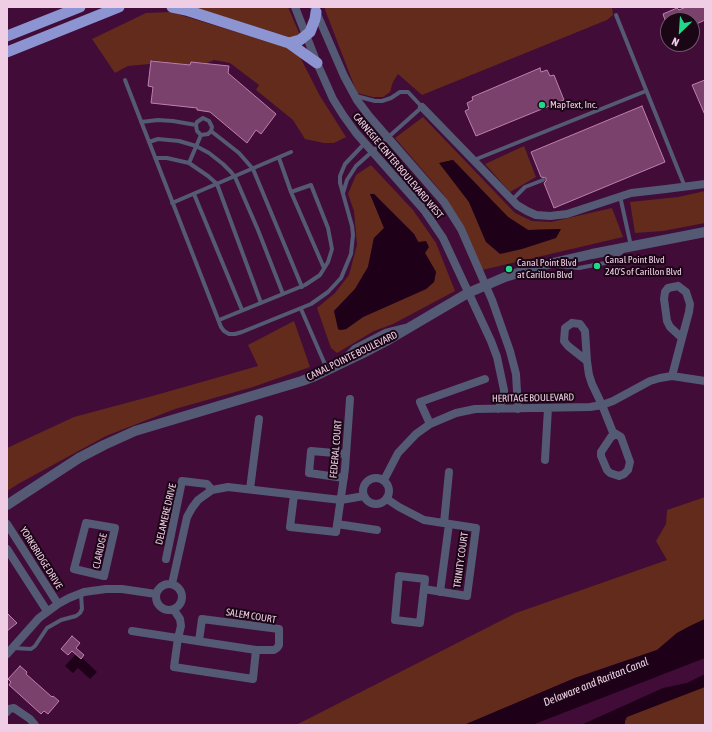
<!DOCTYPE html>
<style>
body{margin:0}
#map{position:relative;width:712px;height:732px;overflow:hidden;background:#410c37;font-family:"Asap Condensed",sans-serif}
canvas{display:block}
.frame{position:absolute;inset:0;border:8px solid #efcee5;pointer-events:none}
.north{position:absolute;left:660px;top:12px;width:40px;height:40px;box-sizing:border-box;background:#1b0616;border:1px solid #705669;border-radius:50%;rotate:205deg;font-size:11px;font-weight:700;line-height:16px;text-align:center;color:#efcee5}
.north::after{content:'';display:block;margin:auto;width:14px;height:18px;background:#20d887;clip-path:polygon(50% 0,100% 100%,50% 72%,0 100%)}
</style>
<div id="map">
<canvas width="712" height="732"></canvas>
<div class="frame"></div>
<div class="north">N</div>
</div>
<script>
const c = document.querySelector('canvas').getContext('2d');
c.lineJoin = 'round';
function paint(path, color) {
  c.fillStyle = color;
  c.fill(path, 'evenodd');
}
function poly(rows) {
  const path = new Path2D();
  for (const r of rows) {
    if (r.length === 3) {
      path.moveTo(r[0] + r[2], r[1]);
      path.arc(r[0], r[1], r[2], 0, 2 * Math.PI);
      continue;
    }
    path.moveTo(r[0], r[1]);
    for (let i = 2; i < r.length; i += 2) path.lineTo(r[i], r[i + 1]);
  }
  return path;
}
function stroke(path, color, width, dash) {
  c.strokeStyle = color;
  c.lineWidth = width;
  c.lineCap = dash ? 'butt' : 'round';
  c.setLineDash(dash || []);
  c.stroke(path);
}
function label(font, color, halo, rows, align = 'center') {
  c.font = font + ' "Asap Condensed",sans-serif';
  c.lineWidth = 4;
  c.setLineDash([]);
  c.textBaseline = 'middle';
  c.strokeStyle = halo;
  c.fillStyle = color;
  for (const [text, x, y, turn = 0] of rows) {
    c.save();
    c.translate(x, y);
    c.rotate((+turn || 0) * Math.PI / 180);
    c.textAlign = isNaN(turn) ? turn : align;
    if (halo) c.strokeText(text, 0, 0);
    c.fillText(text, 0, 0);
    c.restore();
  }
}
paint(poly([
 [192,7,288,7,300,35,292,38],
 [324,7,612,7,613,15,607,20,422,95,398,74,393,82,390,92,383,97,373,97,357,93],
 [171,12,285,47,299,55,320,96,346,137,334,143,324,143,305,139,293,120,256,90,259,85,230,63,214,60,207,63,191,62,190,65,151,60,150,64,128,66,115,73,92,39,146,13],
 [423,117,515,213,532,221,551,222,612,208,623,237,482,270,463,226,443,194,395,138],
 [453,160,508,217,528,230,561,229,486,242,469,202,440,163],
 [524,146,536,177,510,192,485,164],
 [371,165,413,210,436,243,455,291,393,324,374,331,337,353,331,348,317,308,335,293,349,275,357,245,354,211,348,194,356,175],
 [370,194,374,194,414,234,436,272,434,282,426,289,363,317,346,329,340,330,334,311,355,289,368,267,374,238,384,228],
 [705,191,705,223,663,231,635,233,630,202,678,197],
 [294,321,310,367,253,387,175,409,106,436,18,484,7,491,7,448,74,417,156,395,258,366,248,345],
 [705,497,705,619,690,626,677,633,657,650,575,678,464,725,296,725,516,613,667,560,656,541,666,524,667,510],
 [705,683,705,725,595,725]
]), '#632b1b');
paint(poly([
 [453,160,508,217,528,230,561,229,556,238,522,249,500,254,486,242,469,202,439,163],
 [370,194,374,194,414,234,418,242,426,241,429,247,425,253,436,272,434,282,426,289,363,317,346,329,340,330,338,329,334,311,355,289,368,267,374,238,384,228],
 [705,619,705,658,532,725,464,725,575,678,657,650,677,633,690,626],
 [77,653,97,672,90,679,78,668,73,673,65,666],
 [705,674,705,687,627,717,625,721,625,725,581,725,663,688,687,683]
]), '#1f0019');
const building = poly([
 [686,7,705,7,705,20,692,26,692,20,665,20,663,14,677,8,679,10,686,7],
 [151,61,190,65,191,62,229,66,228,73,276,114,261,134,256,130,247,143,210,112,197,110,197,108,151,103,153,87,148,86,151,61],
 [540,68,541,72,547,70,550,76,554,75,564,100,476,136,465,111,469,109,467,103,473,100,472,97,540,68],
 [705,80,705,115,692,85,705,80],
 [642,106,665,162,554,208,544,183,546,181,546,178,541,177,531,152,642,106],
 [7,613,17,623,7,631,7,613],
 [72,636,80,643,76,648,84,655,81,659,72,651,68,655,61,649,72,636],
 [20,666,27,672,26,674,52,697,53,696,59,701,48,714,44,711,41,714,9,685,11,682,8,679,20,666]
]);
paint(building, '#7a416c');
stroke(building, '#be80ad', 1);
stroke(poly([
 [616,15,685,187],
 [125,80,221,327,224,331,229,334,235,334,242,332,311,304,328,292,341,278,351,254,353,235,352,226,340,183,340,176,345,164,365,143],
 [141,122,158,120,173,121,196,125,197,122,203,118,209,121,212,127,211,131,239,153,253,169,302,287],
 [196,125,197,131,201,135],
 [149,142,158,139,179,141,196,146,209,153,223,164,231,172,235,177,258,230,283,294],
 [155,158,167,158,189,163,208,176,217,184,261,303],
 [474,160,646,91],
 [189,163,201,135,208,134,211,131],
 [291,192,324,268],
 [343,193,347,180,356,166,422,107,408,92,400,92,391,98,382,101,375,101,356,96],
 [194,194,242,310],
 [620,196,631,246],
 [512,200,525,187,543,180],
 [172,203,291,152],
 [557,266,579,268,605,263,622,252],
 [301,309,327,369],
 [219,320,305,285,320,275,328,262,332,249,328,228,311,185,291,192,279,158],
 [342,359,354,347,385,331,405,326],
 [13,648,31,649,35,646,47,628,61,620,76,616,80,613,82,609,81,594]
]), '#545974', 4);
stroke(poly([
 [295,7,317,63,333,99,343,115,356,133,424,210,443,238,491,341,497,357,504,390,504,397,498,409],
 [314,7,344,76,357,100,369,116,444,202,461,229,492,300,510,351,516,374,518,409],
 [422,107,517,205,527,211,536,215,550,216,567,214,631,193,666,189,705,184],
 [678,286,686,292,690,304,689,312,682,338,670,327,667,321,664,299,665,292,668,288,678,286],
 [572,323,580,324,585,331,587,361,568,346,564,341,565,328,572,323],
 [587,361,589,375,592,384,602,405,614,435],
 [672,376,682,338],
 [430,424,420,402,485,379],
 [616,434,621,437,630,462,628,470,624,474,619,476,610,473,607,470,601,456,601,452,611,437,616,434],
 [545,460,548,408],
 [376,491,13],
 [344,478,309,473,311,451,346,454],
 [384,480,398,453,416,434,430,424,456,413,475,409,590,407,602,405,613,401,650,381,660,378,672,376,705,381],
 [250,489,259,419],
 [294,495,290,527,336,532,345,469,350,399],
 [387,499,399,507,424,520,476,528,467,596,424,589],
 [86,523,115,528,104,576,74,569,86,523],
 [444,523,449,472],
 [7,524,58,604],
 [337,524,377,530],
 [7,549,47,611],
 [166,559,182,481,207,484,212,490],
 [399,576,425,579,420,623,395,620,399,576],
 [169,597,13],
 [172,584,187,517,192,508,198,500,212,490,228,487,341,500,364,496],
 [440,592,449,524],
 [174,610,180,619,181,626,178,638,174,667,253,679,256,650],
 [132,631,210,643,256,650,274,650,277,648,279,645,279,629,202,619,199,641],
 [7,654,39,618,58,604,69,598,84,592,106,589,122,589,156,594],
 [7,712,9,709,14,708,30,719,35,725]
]), '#545974', 8);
stroke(poly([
 [7,505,79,458,104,445,135,431,302,381,315,376,363,353,388,340,468,293,505,277,544,265,592,254,705,232]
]), '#545974', 10);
stroke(poly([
 [172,7,186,10,289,43,317,63],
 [7,36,80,7],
 [289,43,300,40,310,32,315,19,316,12],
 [7,52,119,7]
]), '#8c95d2', 11);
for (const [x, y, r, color] of [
 [542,105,4,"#20d887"],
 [597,266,4,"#20d887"],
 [509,269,4,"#20d887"]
]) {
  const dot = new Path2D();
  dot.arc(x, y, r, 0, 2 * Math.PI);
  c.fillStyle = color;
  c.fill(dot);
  stroke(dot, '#1b0616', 1.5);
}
label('10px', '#efcee5', '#1b0616', [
 ["MapText, Inc.",550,105],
 ["Canal Point Blvd",605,260],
 ["240'S of Carillon Blvd",605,272],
 ["Canal Point Blvd",517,263],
 ["at Carillon Blvd",517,275]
], 'left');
label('10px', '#efcee5', '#1b0616', [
 ["CARNEGIE CENTER BOULEVARD WEST",398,166,50],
 ["CANAL POINTE BOULEVARD",352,356,-26],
 ["HERITAGE BOULEVARD",533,398,-1],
 ["FEDERAL COURT",336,449,-85],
 ["DELAMERE DRIVE",166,514,-77],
 ["CLARIDGE",100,551,-78],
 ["YORKBRIDGE DRIVE",41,558,58],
 ["TRINITY COURT",461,560,-82],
 ["SALEM COURT",251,616,9]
]);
label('italic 11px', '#f6d1eb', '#1b0616', [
 ["Delaware and Raritan Canal",596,682,-22]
]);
</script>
